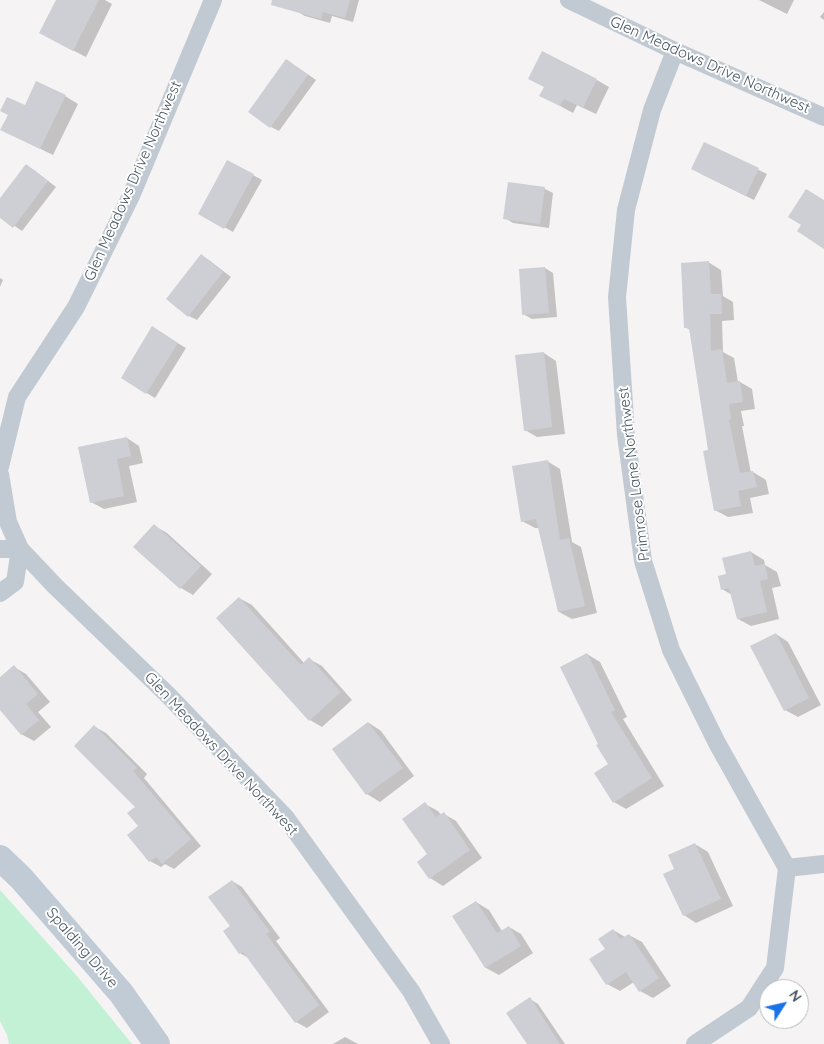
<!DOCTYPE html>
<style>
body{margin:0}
#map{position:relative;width:824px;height:1044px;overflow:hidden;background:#f5f3f3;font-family:Quicksand,sans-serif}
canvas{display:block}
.north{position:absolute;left:759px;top:979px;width:50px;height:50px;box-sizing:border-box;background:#fff;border:1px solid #b7bbc0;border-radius:50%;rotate:55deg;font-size:14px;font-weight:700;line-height:20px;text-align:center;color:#4a5661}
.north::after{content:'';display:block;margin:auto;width:18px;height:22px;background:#1a73e8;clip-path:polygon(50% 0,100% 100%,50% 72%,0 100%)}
</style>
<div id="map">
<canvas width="824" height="1044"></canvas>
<div class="north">N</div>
</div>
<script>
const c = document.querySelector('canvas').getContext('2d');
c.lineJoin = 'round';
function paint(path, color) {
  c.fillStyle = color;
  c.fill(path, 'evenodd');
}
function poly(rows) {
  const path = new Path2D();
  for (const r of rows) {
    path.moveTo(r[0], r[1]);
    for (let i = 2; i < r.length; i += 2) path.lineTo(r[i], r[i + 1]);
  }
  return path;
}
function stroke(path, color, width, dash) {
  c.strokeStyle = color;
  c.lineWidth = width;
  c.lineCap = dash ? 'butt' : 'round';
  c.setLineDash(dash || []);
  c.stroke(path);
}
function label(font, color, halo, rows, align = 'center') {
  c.font = font + ' Quicksand,sans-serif';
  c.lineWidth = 4;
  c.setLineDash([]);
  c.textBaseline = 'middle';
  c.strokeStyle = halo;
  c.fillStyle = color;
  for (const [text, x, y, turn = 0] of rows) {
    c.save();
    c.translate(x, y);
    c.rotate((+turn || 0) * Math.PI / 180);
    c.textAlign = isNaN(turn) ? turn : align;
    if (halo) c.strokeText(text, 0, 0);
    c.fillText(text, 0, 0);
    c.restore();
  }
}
paint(poly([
 [0,890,76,975,132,1044,9,1044,7,1035,0,1021]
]), '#c3f1d5');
paint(poly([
 [57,0,105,0,112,4,86,57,53,40],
 [299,0,359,0,353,22,332,16,330,23,305,16,296,11],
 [759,0,794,0,787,14],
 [824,12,824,20,820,17],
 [287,60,316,80,279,131,271,127],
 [597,80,609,87,596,114,577,105,573,113,553,102],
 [65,96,78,104,53,155,2,130],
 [705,144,767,174,754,200,701,174],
 [228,161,262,180,233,232,199,213],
 [26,166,34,170,56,187,22,231,0,216,0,200],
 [509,184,545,189,553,193,549,228,513,223,505,218],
 [201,255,209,260,231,277,197,320,189,316],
 [708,262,721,270,723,296,733,302,734,320,722,321,723,352,734,358,738,382,740,382,752,389,755,409,741,411,744,426,742,426,751,473,753,472,766,480,769,494,750,498,753,513,728,517,715,510,709,451,690,330,685,327],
 [545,268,553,273,557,317,532,319,523,314],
 [0,278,3,280,0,287],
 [161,333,186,348,155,398,122,378],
 [544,353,556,361,565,434,537,437,525,430],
 [127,438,139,446,143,463,129,466,137,502,104,509,91,502],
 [547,461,560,469,572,542,581,547,597,613,572,619,559,612,539,528,535,528,522,521],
 [155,526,167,533,212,574,193,595,181,588],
 [751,552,764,560,765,565,777,572,781,586,772,588,779,619,751,626,738,619,732,595,722,589,727,575],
 [239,598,252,605,304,663,309,659,322,666,352,700,322,727,310,720],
 [776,634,788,642,821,705,798,717,785,710],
 [587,654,600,662,627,717,623,719,664,786,626,809,614,802,610,765],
 [14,667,26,674,50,702,38,712,51,727,34,741,21,734,0,708,0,678],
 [369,723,381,731,414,776,380,802,367,794,334,749],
 [95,727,106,733,147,774,144,778,201,846,174,869,165,864,161,867,150,861,139,826,136,807],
 [425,804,438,811,441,815,444,814,456,821,482,858,443,886,430,878,418,862,429,854],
 [695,844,708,852,733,906,696,923,684,915,676,870],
 [232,881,242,887,280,938,276,941,329,1012,307,1028,296,1022,250,959,240,953],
 [476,902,489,910,502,931,509,927,521,934,533,953,499,975,486,968,454,916],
 [613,930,625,937,629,935,642,942,671,986,653,998,640,991,634,982,620,991,607,984,607,949],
 [530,999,538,1004,565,1044,529,1044],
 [345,1037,358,1044,333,1044]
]), '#0003');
paint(poly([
 [56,0,99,0,73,51,39,33],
 [272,0,350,0,345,18,323,12,321,19,271,5],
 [542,51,597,79,583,108,564,99,560,106,539,96,544,87,528,79],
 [286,59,308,75,270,128,248,112],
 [36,81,66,95,40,149,0,130,8,115,0,111,7,97,25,105],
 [704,142,759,168,746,196,691,169],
 [227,160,254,174,224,229,198,214],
 [26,164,48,181,13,228,0,218,0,198],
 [508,182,545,187,540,224,503,219],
 [806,189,824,200,824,249,797,231,801,225,788,217],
 [201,254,223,272,188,317,166,299],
 [709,261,711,294,721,294,722,314,710,314,711,351,722,349,727,383,740,381,743,402,729,404,731,419,729,420,740,473,753,471,757,487,738,491,741,506,714,511,703,451,708,450,689,328,684,328,681,263],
 [545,267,549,313,522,315,519,269],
 [152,326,178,343,146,394,121,378],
 [544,352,552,427,524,431,515,355],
 [127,437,131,456,117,459,124,496,90,503,78,447],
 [548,460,560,540,569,538,585,606,558,612,536,519,521,522,512,466],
 [154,524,201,566,180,589,133,547],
 [751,551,755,566,765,564,768,579,760,581,767,612,737,619,729,588,721,590,718,576,726,574,722,558],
 [239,597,301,665,309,657,341,692,309,721,216,618],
 [776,633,809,698,784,711,750,646],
 [587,653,615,710,611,712,652,778,613,803,594,773,608,764,596,745,598,744,560,667],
 [14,665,38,694,26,704,39,720,21,735,0,710,0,677],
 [368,722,403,768,366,795,332,749],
 [94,725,137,768,133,771,191,839,162,864,156,857,149,862,127,835,138,826,127,813,135,807,74,746],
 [425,802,436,817,444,812,470,850,429,879,417,862,427,854,402,819],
 [695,843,721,899,683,916,663,874,674,869,668,855],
 [232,880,270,932,266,934,319,1005,295,1023,243,952,239,954,223,931,230,926,208,897],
 [476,901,497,933,509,926,521,946,485,968,452,916],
 [613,929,620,939,629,934,659,978,639,992,626,972,606,985,589,959,605,949,598,939],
 [530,997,560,1044,527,1044,506,1013]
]), '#cdcfd5');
stroke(poly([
 [569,0,675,51,824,117],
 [675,51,652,110,626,210,617,297,626,435,643,561,671,650,717,743,787,868,775,968,749,1008,695,1044],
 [0,467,17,397,76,307,131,196,213,0],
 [0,474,8,522,20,549,55,586,169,696,286,818,411,991,441,1044],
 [0,549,20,549],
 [0,593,15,582,20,549],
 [787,868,824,864]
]), '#c1cad2', 18);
stroke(poly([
 [0,858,21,878,121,993,157,1044]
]), '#c1cbd6', 26);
label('15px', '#4a5661', '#fff', [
 ["Glen Meadows Drive Northwest",710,65,24],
 ["Glen Meadows Drive Northwest",133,181,-66],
 ["Primrose Lane Northwest",634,474,-97],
 ["Glen Meadows Drive Northwest",221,754,47],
 ["Spalding Drive",82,948,49]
]);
</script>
